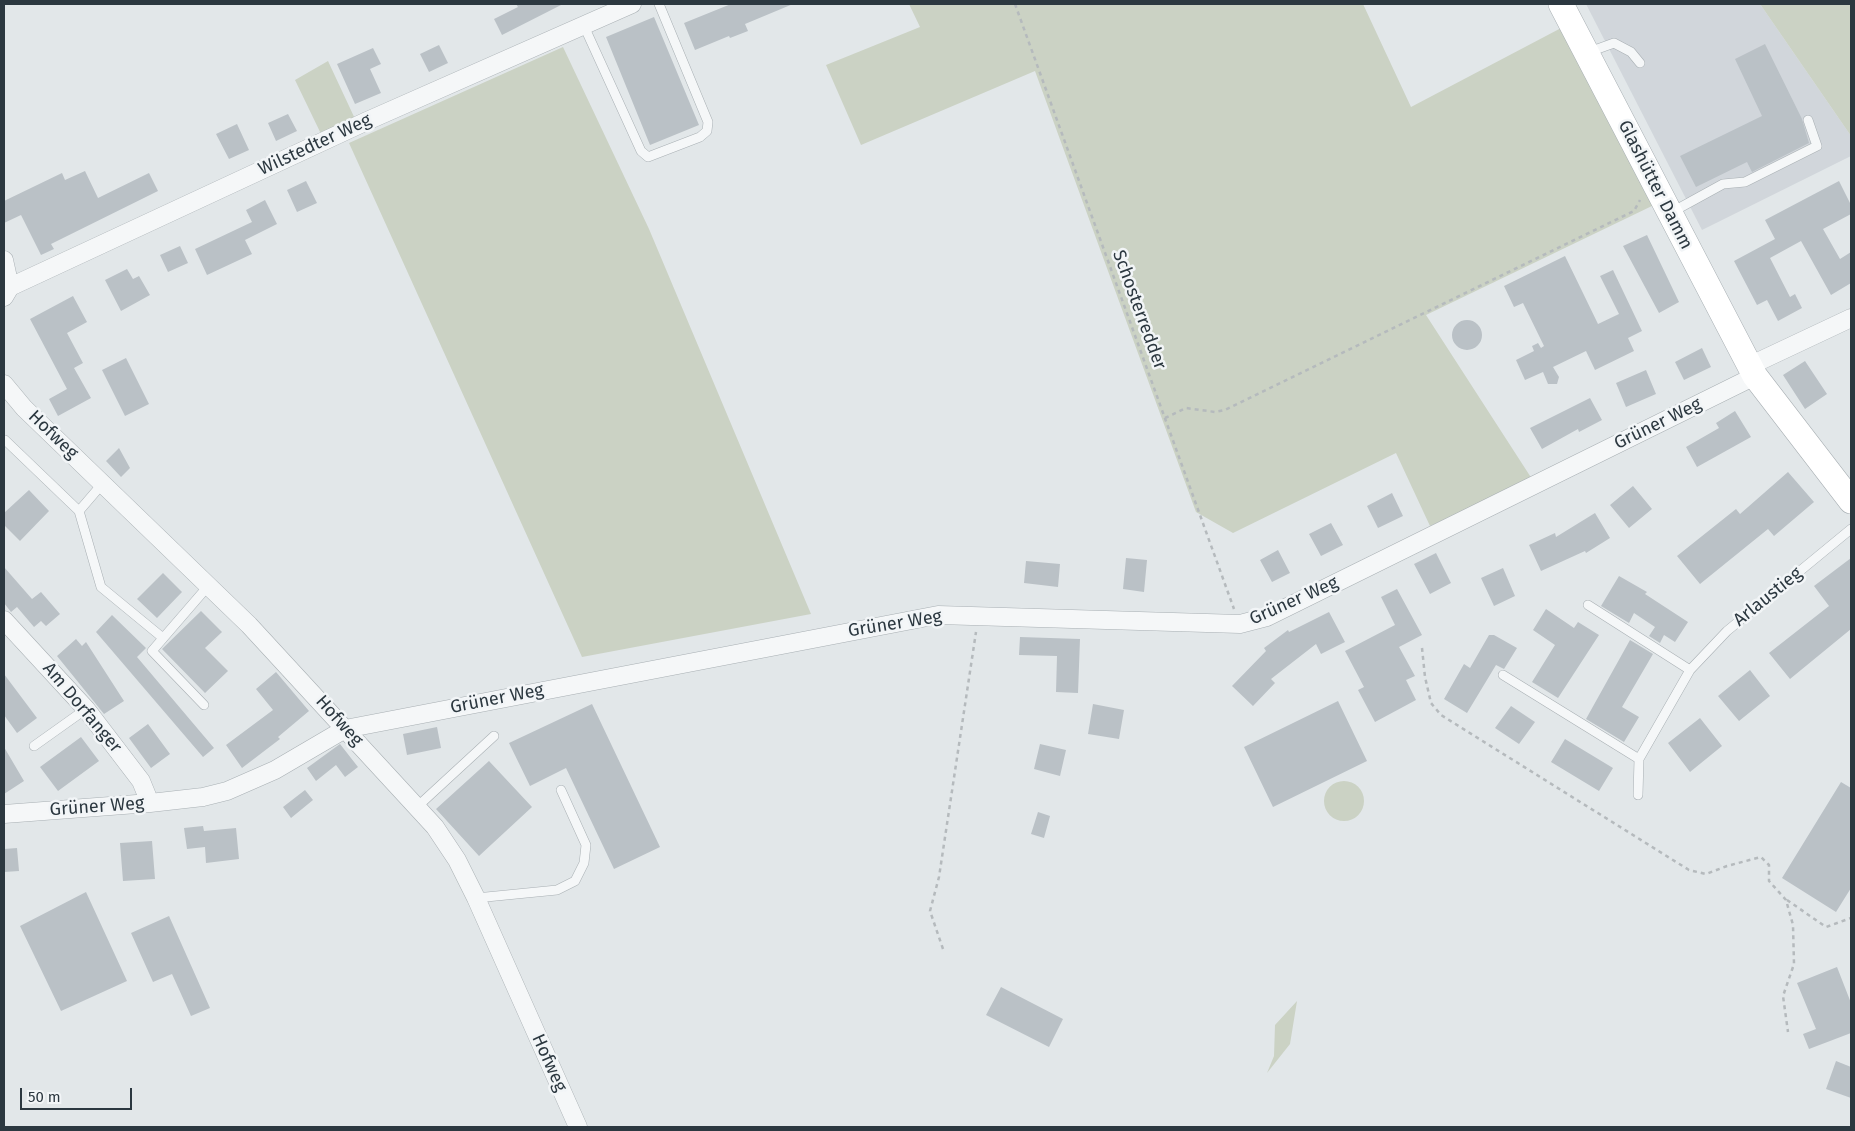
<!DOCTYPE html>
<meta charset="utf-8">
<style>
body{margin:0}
#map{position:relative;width:1855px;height:1131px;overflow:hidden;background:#e2e7e9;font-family:"Fira Sans",sans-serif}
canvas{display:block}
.frame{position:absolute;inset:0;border:5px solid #2c3840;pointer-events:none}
.scale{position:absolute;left:20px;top:1088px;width:112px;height:22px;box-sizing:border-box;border:2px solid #2c3840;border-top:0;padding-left:6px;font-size:15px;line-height:18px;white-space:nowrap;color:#2c3840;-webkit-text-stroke:4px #f2f5f7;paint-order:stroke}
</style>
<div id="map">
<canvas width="1855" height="1131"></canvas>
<div class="frame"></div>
<div class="scale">50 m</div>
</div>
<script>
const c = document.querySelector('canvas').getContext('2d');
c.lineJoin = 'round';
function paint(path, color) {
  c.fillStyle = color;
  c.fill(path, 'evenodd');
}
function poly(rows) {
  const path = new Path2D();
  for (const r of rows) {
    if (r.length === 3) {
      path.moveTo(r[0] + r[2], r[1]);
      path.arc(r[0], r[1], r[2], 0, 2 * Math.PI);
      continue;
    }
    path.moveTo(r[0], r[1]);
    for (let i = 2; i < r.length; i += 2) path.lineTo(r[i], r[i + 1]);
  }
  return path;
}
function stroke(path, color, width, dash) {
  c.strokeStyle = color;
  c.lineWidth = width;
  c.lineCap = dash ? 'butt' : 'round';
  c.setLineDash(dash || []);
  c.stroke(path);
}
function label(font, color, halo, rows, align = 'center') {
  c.font = font + ' "Fira Sans",sans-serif';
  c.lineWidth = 5;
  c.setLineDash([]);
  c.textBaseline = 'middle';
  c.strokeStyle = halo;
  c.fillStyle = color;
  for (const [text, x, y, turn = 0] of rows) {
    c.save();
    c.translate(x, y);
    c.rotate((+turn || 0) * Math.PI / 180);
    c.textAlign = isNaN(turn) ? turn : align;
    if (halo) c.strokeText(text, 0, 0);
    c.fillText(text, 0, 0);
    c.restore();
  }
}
paint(poly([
 [1586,4,1760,4,1851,136,1851,156,1702,230]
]), '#d1d6db');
paint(poly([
 [909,4,1363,4,1411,107,1563,27,1654,205,1426,315,1532,479,1430,526,1396,453,1233,533,1196,512,1035,71,861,145,826,65,920,27],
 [1760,4,1851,4,1851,136],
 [563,47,649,229,811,614,582,657,349,143],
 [328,61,356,121,322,136,295,80],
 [1344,801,20],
 [1297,1001,1290,1044,1267,1073,1274,1056,1275,1025]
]), '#cbd2c4');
paint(poly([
 [516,4,563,4,502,35,494,19,518,7],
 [731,4,793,4,745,24,748,31,730,38,729,36,695,50,684,23],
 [654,17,699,125,650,145,606,37],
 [1765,44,1802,119,1809,143,1752,172,1747,162,1696,187,1680,156,1762,116,1735,59],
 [439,45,448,63,429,72,420,54],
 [373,48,381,64,370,69,381,93,355,104,337,64],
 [288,114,297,131,276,141,268,123],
 [237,124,249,150,229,159,216,134],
 [85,171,98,198,149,173,158,191,51,244,54,249,41,255,21,215,4,223,4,201,62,173,65,180],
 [306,181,317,203,297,212,287,190],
 [1839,181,1851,205,1851,214,1823,229,1840,259,1851,252,1851,283,1831,295,1801,241,1770,258,1790,297,1795,294,1802,308,1778,321,1767,300,1757,305,1734,261,1775,239,1765,220],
 [265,200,277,224,245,240,252,254,207,275,195,249,252,222,246,210],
 [1647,235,1679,302,1659,313,1623,246],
 [180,246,188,263,168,272,160,255],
 [1565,256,1598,324,1619,314,1600,276,1613,270,1642,331,1628,338,1634,351,1595,370,1586,351,1553,367,1559,377,1557,384,1548,384,1543,372,1525,380,1516,360,1534,351,1532,346,1538,343,1541,348,1544,346,1523,303,1514,307,1504,286],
 [127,269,133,279,139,276,150,295,121,311,105,280],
 [73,296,87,322,67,333,83,363,74,368,91,398,58,416,49,399,67,389,30,319],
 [1467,335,15],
 [1702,348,1711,367,1684,380,1675,362],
 [126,358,149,404,125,416,102,370],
 [1805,361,1827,394,1805,409,1783,375],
 [1646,370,1656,394,1626,407,1616,383],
 [1590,398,1602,420,1579,432,1578,429,1542,449,1530,428],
 [1735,411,1751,437,1697,467,1686,447,1719,428,1716,423],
 [119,448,130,468,121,477,106,461],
 [1788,472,1814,502,1774,536,1768,529,1700,584,1677,556,1736,509,1740,514],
 [1633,486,1652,509,1629,528,1610,505],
 [29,490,49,511,20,541,4,525,4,513],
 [1392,493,1403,516,1378,528,1367,506],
 [1595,513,1610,538,1586,553,1585,551,1541,571,1529,545,1555,533,1556,537],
 [1331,523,1343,545,1321,556,1309,534],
 [1278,550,1290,573,1272,582,1260,560],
 [1436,553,1451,583,1430,594,1414,564],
 [1126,558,1147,560,1144,592,1123,589],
 [1851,558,1851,629,1790,679,1769,653,1829,606,1814,586],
 [1026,561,1060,564,1058,587,1024,583],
 [4,567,32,599,41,592,60,614,46,626,41,621,34,627,17,607,11,612,4,603],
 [1503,568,1515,596,1494,606,1481,578],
 [163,573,182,592,157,618,137,599],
 [1619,576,1647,592,1645,594,1688,622,1675,642,1664,635,1660,643,1649,636,1655,627,1634,613,1629,623,1601,606],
 [1397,589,1422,635,1399,647,1415,676,1406,680,1416,700,1375,722,1358,690,1364,687,1345,651,1395,625,1381,597],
 [1546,609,1574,628,1578,622,1599,635,1558,698,1532,682,1555,645,1533,630],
 [201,611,222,632,205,648,228,671,205,693,162,649],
 [1329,612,1345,642,1321,654,1316,644,1271,679,1275,683,1253,706,1232,686,1266,651,1264,648,1288,630,1289,632],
 [112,615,146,648,137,657,214,748,203,757,96,632],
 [1489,635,1494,635,1517,648,1504,669,1496,665,1467,713,1444,699,1464,664,1470,668],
 [1020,637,1080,639,1078,693,1056,692,1057,656,1019,655],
 [76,639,82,646,86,642,124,701,104,714,57,656],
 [1630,640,1653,654,1622,707,1639,717,1624,742,1586,719],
 [1750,670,1770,696,1739,721,1718,696],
 [276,672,309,711,278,737,280,739,242,768,226,745,273,710,256,689],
 [4,674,37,718,17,733,4,715],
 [1338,701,1367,761,1273,807,1244,747],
 [592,704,660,847,614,869,566,768,530,786,509,743],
 [1093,704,1124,710,1119,739,1088,734],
 [1511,706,1535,722,1519,744,1495,728],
 [1700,718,1722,746,1690,772,1668,743],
 [148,724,170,754,151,768,129,738],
 [437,727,441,748,407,755,403,734],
 [81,737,99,761,58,791,40,767],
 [1565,739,1613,768,1599,791,1551,762],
 [340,744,358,767,345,777,336,765,316,781,307,768],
 [1040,744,1066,750,1060,776,1034,769],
 [4,747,24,781,4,794],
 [489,761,532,807,479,856,436,809],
 [1841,782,1851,788,1851,888,1836,912,1782,878],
 [305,790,313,800,291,818,283,807],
 [1038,812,1050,816,1044,838,1031,834],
 [203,826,204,831,236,828,239,859,206,863,205,847,187,849,184,828],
 [152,841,155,879,123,881,120,843],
 [17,848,19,871,4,872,4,849],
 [86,892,127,981,61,1011,20,926],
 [169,916,210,1008,191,1016,172,974,153,982,131,933],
 [1837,967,1851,1003,1851,1033,1809,1049,1803,1034,1816,1029,1797,983],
 [1001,987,1063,1019,1049,1047,986,1015],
 [1836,1061,1851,1067,1851,1098,1826,1089]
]), '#bac1c6');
const lane = poly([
 [584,26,641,151,648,157,700,137,707,131,708,122,659,4],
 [1589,52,1614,43,1631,52,1640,63],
 [1672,212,1723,184,1745,182,1817,146,1808,120],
 [5,440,79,511,103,483],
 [79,511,101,587,163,638],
 [1588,605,1690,670],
 [1503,675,1639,759],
 [204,705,152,651,209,585],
 [34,746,86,709],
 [1638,795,1639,759,1690,670,1727,631,1851,529],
 [418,806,494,736],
 [476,898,557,890,575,881,584,863,586,845,561,790]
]);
const street = poly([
 [4,260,10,287],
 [4,297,10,287,367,121,632,4],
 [1749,366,1851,318],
 [4,384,24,408,249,625,435,827,457,860,476,898,578,1127],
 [4,620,86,709,141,781,150,803],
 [4,814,150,803,203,797,227,791,275,770,345,729,938,615,1240,624,1267,617,1755,376]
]);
const secondary = poly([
 [1561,4,1755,376,1851,501]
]);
stroke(lane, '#a8afb3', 10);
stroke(street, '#a8afb3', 19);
stroke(secondary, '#a8afb3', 26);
stroke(poly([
 [1015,4,1234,609],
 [1165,418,1186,408,1215,412,1225,410,1634,211,1640,200],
 [1422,648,1425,677,1431,703,1441,715,1689,870,1706,874,1727,866,1761,857,1769,865,1769,881,1786,900,1793,925,1794,964,1783,996,1788,1032],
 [1787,900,1826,927,1851,918],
 [943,949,930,911,939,877,976,632]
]), '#b5babd', 2.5, [4, 4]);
stroke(lane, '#f5f7f8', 9);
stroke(street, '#f5f7f8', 18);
stroke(secondary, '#fff', 25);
label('18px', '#2c3840', '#f2f5f7', [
 ["Wilstedter Weg",315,145,-25],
 ["Glashütter Damm",1655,185,63],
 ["Schosterredder",1139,310,70],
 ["Grüner Weg",1658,424,-26],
 ["Hofweg",53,435,44],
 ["Arlaustieg",1768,597,-39],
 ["Grüner Weg",1294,601,-24],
 ["Grüner Weg",895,624,-9],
 ["Grüner Weg",497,699,-11],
 ["Am Dorfanger",82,708,50],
 ["Hofweg",339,721,48],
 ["Grüner Weg",97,807,-4],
 ["Hofweg",549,1063,66]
]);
</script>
